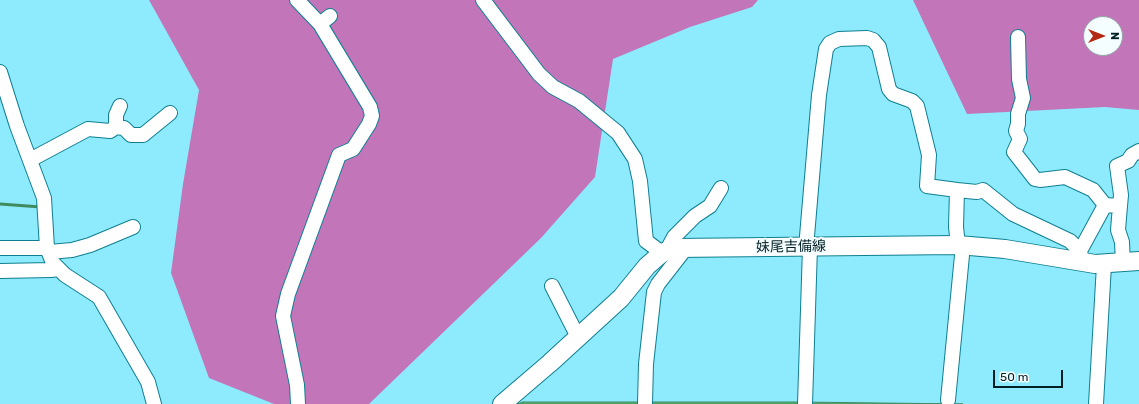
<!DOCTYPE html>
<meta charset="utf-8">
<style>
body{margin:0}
#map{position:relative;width:1139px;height:404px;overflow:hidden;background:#8debfd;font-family:Rubik,sans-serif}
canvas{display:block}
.north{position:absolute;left:1083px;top:16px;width:40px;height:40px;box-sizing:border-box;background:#f4fdff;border:1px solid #93a4a7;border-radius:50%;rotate:90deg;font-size:11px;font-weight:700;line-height:16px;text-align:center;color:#011f24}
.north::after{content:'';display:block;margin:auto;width:14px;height:18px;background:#b42713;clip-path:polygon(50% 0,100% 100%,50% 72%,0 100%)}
.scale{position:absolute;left:993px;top:370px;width:70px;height:18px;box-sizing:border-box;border:2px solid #011f24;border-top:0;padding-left:5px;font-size:12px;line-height:14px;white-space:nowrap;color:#011f24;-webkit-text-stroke:3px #f4fdff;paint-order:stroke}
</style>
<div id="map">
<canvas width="1139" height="404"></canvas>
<div class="north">N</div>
<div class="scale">50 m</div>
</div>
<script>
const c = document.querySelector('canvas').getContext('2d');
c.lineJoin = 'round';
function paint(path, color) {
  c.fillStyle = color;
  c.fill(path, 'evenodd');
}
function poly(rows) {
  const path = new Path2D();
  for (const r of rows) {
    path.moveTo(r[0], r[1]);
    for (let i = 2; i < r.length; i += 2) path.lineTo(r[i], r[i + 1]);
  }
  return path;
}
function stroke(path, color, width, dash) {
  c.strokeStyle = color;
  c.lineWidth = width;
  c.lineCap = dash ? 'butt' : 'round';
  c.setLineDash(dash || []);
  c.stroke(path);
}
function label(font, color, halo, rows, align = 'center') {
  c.font = font + ' Rubik,"Noto Sans JP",sans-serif';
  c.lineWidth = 4;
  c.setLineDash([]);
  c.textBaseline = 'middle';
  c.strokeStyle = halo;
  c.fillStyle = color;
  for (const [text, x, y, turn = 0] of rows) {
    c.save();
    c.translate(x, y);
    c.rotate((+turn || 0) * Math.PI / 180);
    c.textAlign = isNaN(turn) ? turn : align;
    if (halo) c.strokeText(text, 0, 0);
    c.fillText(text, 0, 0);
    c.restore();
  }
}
paint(poly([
 [149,0,758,0,752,7,690,27,613,59,595,177,541,238,369,404,274,404,209,378,171,273,183,184,199,90],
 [913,0,1139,0,1139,110,1105,107,967,114],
 [1091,24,1115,24,1115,48,1091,48]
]), '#c275b9');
const water = poly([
 [523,402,798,402,963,404,517,404,523,402]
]);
paint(water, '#5bb977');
stroke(water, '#408b5e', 1);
stroke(poly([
 [0,204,41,207]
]), '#408b5e', 3);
const minor = poly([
 [297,0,320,24],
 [483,0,539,74,553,87,579,101,618,133,635,159,640,181,646,241,662,253],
 [1018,37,1019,79,1023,98,1018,114,1018,124,1016,131,1020,139,1014,152,1035,179,1040,180,1065,177,1093,190,1105,205,1120,206,1118,230,1122,242,1123,263],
 [0,72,17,126,44,198,47,248,53,263,65,275,99,297,148,382,154,404],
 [116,127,116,115,120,106],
 [30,160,88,129,110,131,116,127,124,128,131,135,143,135,170,113],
 [957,190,977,192,983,190,1013,214,1070,241,1080,251,1082,262],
 [1120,206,1121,195,1117,166,1128,161,1132,155,1139,151],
 [0,248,47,248],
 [806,248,819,95,826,49,830,43,839,39,867,38,873,40,879,47,889,89,893,94,912,101,917,106,929,155,927,186,957,190,956,227,958,245],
 [667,250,674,237,695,216,710,206,721,188],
 [1080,251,1105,205],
 [49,252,72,250,90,245,133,227],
 [0,271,51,270,57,269],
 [552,286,578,337],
 [948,400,963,245],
 [298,404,297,385,283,316,288,294,339,155,353,149,369,124,372,116,370,107,320,24,330,16],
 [645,404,646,364,654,292,658,284,686,248],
 [805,404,810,247],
 [1096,404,1104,265]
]);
const major = poly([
 [502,404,550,363,621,298,647,266,662,253,675,248,958,245,1005,249,1095,264,1139,261]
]);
stroke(minor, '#0f7f90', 16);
stroke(major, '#0f7f90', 20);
stroke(minor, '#fff', 14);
stroke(major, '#fff', 18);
label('14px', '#011f24', '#f4fdff', [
 ["妹尾吉備線",791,247,-1]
]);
</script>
